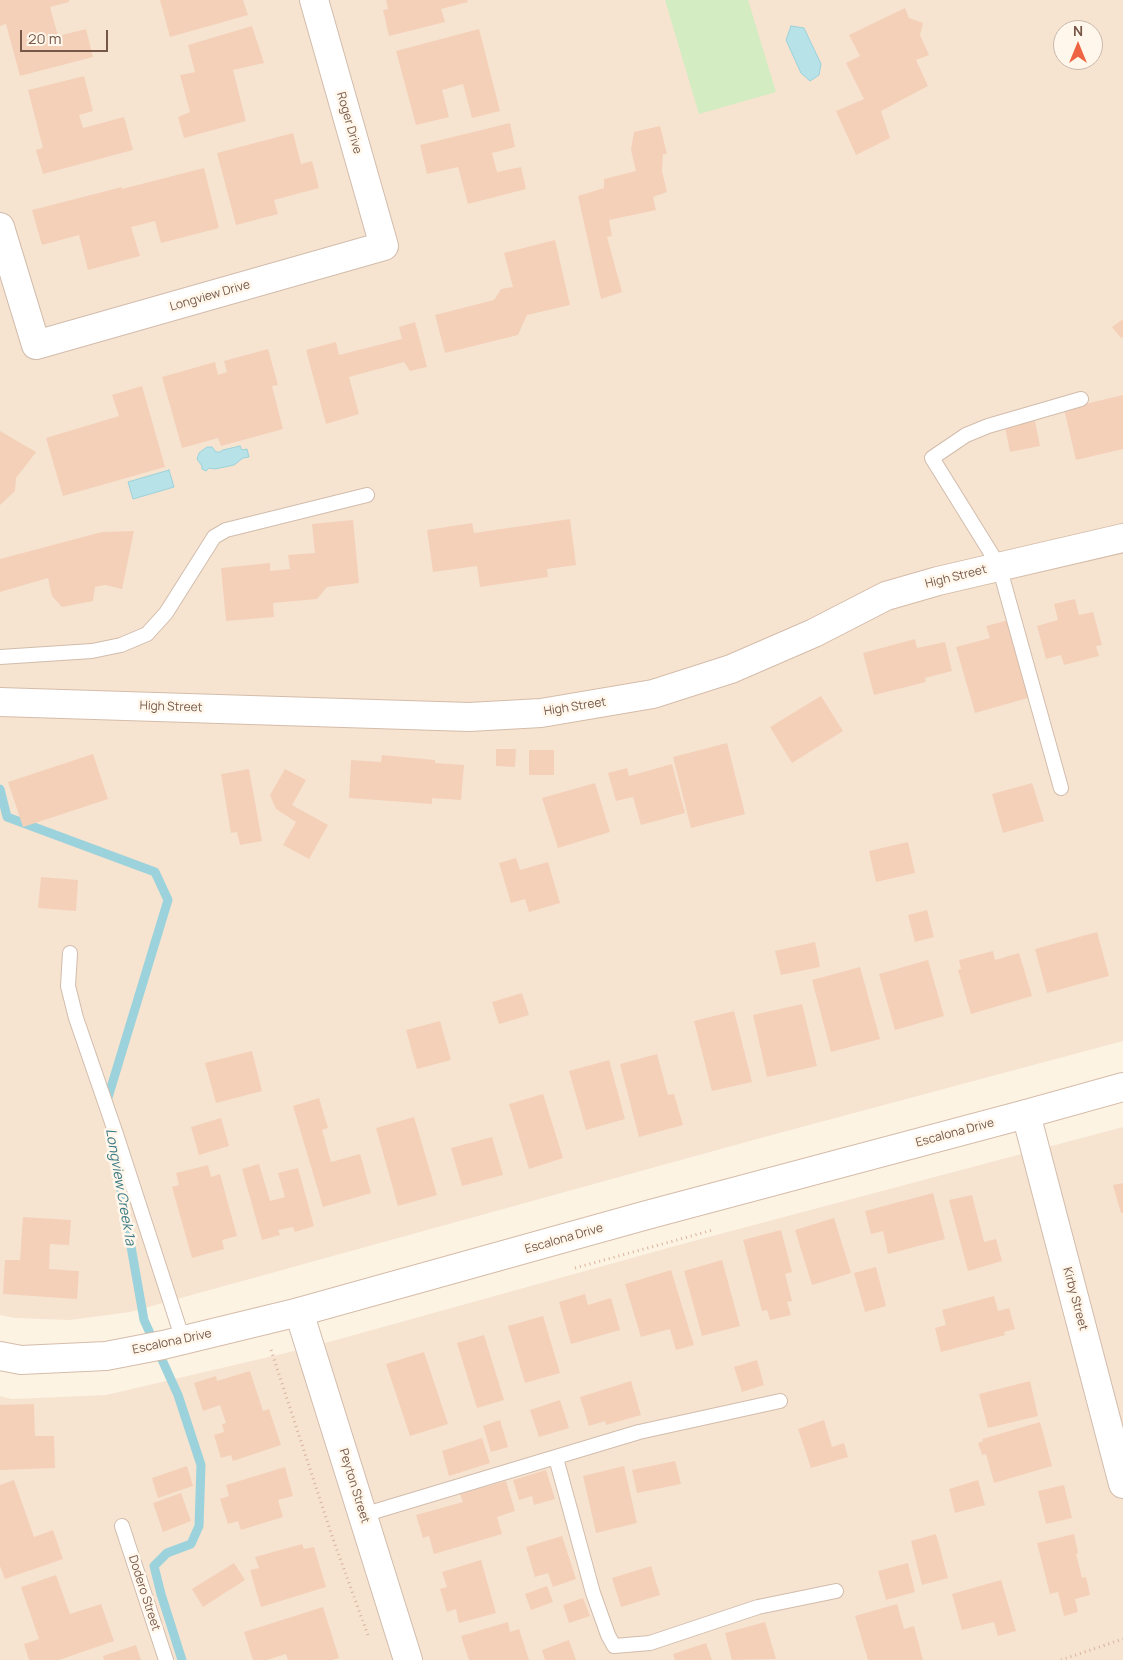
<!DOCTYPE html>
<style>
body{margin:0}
#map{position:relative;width:1123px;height:1660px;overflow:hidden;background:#fdf3e3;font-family:Manrope,sans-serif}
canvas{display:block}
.north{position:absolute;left:1053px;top:20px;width:50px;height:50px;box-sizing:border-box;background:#fff7eb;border:1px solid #c9b7aa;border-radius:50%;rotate:0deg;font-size:14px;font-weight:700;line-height:20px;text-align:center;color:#775848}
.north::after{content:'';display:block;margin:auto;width:18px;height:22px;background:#ee6442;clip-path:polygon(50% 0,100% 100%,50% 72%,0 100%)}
.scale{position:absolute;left:20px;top:30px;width:88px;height:22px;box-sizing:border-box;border:2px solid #775848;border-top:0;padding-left:6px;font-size:15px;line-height:18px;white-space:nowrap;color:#775848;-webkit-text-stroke:4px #fff7eb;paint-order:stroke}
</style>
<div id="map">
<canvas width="1123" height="1660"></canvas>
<div class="north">N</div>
<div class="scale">20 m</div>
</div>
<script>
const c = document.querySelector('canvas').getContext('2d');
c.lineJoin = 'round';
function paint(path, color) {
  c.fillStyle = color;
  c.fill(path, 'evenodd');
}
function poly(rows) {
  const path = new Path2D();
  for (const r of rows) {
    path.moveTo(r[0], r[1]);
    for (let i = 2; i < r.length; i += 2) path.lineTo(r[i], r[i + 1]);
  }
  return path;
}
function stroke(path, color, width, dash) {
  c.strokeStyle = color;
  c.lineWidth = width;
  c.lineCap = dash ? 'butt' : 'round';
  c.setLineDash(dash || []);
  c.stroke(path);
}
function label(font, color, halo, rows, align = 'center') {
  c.font = font + ' Manrope,sans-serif';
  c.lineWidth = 5;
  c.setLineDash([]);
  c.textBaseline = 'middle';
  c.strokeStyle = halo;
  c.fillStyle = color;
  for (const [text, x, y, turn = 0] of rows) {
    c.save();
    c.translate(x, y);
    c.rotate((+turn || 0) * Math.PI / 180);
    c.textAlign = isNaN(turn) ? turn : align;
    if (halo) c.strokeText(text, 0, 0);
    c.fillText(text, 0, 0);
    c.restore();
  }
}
paint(poly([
 [0,0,1123,0,1123,1041,757,1139,130,1312,70,1320,15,1318,0,1315],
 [1063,30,1093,30,1093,60,1063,60],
 [1123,1127,1123,1660,0,1660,0,1396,12,1399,106,1395,307,1348,686,1243]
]), '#f6e4d1');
paint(poly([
 [665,0,748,0,776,92,699,114]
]), '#d3ecc1');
const water = poly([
 [791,26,804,28,821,64,819,75,810,81,801,73,786,40,791,26],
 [240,446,242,450,247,449,249,457,243,458,234,465,215,469,209,468,206,471,202,469,202,466,197,459,199,453,207,447,212,447,216,452,220,452,223,450,240,446],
 [169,470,174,487,133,499,128,482,169,470]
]);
paint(water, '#b7e2e8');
stroke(water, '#9cd2db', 1);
stroke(poly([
 [0,789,7,817,155,872,168,900,106,1104],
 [112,1139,144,1320,178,1395,201,1465,199,1526,191,1544,167,1553,154,1566,161,1594,182,1660]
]), '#9cd2db', 9);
paint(poly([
 [0,0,69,0,69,2,50,7,58,36,86,29,93,57,20,76,6,24,0,26],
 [160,0,243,0,248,15,170,37],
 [386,0,467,0,468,2,441,9,445,22,389,36,383,10,388,9],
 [905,8,909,18,923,23,920,35,929,55,916,60,928,86,881,111,890,138,856,155,836,111,864,99,846,63,860,56,849,35],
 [252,26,264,63,233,70,246,121,184,138,178,117,190,112,180,75,195,72,188,45],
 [479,29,500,111,472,118,463,84,442,90,449,117,416,125,396,51],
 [84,76,93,111,79,115,83,128,124,117,133,150,43,174,36,150,43,148,28,90],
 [510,123,515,147,492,153,497,172,521,167,526,189,468,204,458,167,427,174,420,145],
 [660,126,667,154,663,154,662,171,667,192,653,197,656,210,609,220,612,236,607,237,622,292,601,299,578,196,604,188,604,179,636,171,631,150,634,132],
 [293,133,301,164,312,161,319,188,274,200,278,214,236,225,217,153],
 [204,168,219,228,161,243,155,221,131,227,140,256,88,270,79,235,42,245,32,210,122,187,122,189],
 [555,240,570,305,527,315,518,335,445,353,435,315,494,300,501,289,513,287,504,253],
 [1123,319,1123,337,1121,338,1112,327],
 [415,322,427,367,410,371,404,362,349,377,359,414,326,424,306,350,336,342,339,355,402,339,399,327],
 [268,349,278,385,272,386,283,429,221,446,218,438,182,448,162,377,215,362,218,375,227,372,224,361],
 [142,386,165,467,63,496,46,438,119,416,112,395],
 [1123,395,1123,449,1076,460,1064,409],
 [1035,421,1040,446,1010,452,1005,427],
 [0,431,36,452,16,478,15,491,0,505],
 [570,519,576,565,547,569,548,577,480,587,477,566,433,572,427,530,472,523,474,533],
 [353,520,359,583,327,587,317,599,273,603,274,617,226,621,221,568,270,563,270,571,290,569,288,555,315,553,312,524],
 [134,531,122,589,105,585,95,587,93,601,62,607,52,596,48,578,0,592,0,559,102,532],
 [1075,599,1079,615,1093,612,1102,645,1096,646,1099,656,1064,665,1061,655,1046,659,1037,626,1058,620,1054,604],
 [1009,620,1031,697,975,713,956,647,990,638,986,626],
 [915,639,917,648,945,642,952,671,925,678,926,682,874,695,863,653],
 [821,696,843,731,792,763,770,727],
 [727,743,745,814,691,828,673,757],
 [496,749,516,749,515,767,496,766],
 [529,750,554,750,554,775,529,775],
 [93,754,108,799,23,827,8,782],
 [382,755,435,760,435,763,464,765,461,800,432,798,432,804,349,798,351,760,381,762],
 [672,764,685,813,641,825,633,797,616,801,608,773,627,768,629,776],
 [249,769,262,841,240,845,237,832,231,833,221,774],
 [285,769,306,780,292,805,328,825,309,859,283,845,296,822,276,809,270,795],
 [595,783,610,832,558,848,542,798],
 [1032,783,1044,821,1003,833,992,794],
 [908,842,915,873,876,882,869,851],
 [516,858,520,870,548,862,560,903,529,912,525,899,511,903,499,863],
 [41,877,78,880,76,911,38,908],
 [927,910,934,937,915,942,908,915],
 [1097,932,1109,976,1047,993,1035,949],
 [815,942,820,967,781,975,775,951],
 [993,951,995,960,1019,953,1032,996,971,1014,958,970,961,969,959,960],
 [928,960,944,1016,895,1030,879,974],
 [860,967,880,1039,831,1052,812,980],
 [522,993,529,1015,499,1024,492,1002],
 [802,1004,817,1066,767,1077,753,1015],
 [734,1011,752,1082,712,1091,694,1021],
 [440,1021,451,1060,417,1069,406,1030],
 [252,1051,262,1091,216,1103,205,1063],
 [657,1054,668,1095,674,1094,683,1125,639,1137,620,1064],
 [609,1060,625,1119,586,1130,569,1071],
 [543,1094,563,1158,529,1169,509,1104],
 [319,1098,328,1128,322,1130,331,1162,360,1154,371,1193,323,1207,293,1106],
 [414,1117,437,1195,398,1206,376,1128],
 [221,1118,229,1146,199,1155,191,1127],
 [492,1137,503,1175,462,1186,451,1148],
 [259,1164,270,1201,285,1197,278,1173,298,1168,314,1226,295,1232,293,1227,278,1230,280,1235,262,1240,242,1169],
 [208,1165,211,1177,220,1174,237,1236,222,1240,224,1249,192,1258,172,1187,179,1185,176,1173],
 [1123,1183,1123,1213,1121,1213,1113,1185],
 [933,1193,945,1239,888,1254,883,1231,871,1234,865,1211],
 [972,1195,984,1242,996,1239,1002,1261,968,1271,949,1200],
 [23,1217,71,1220,69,1245,50,1244,49,1269,79,1271,77,1299,3,1294,5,1260,20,1260],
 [834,1218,851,1273,812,1285,795,1230],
 [781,1230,792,1272,785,1274,792,1301,787,1302,791,1315,770,1320,767,1310,762,1311,743,1240],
 [722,1260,740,1326,702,1336,684,1271],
 [876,1267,886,1306,865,1312,854,1273],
 [671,1270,694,1345,676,1350,670,1329,641,1337,625,1284],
 [585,1294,588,1305,611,1298,620,1330,571,1344,559,1302],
 [994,1296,998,1311,1009,1308,1015,1329,1004,1332,1005,1335,941,1352,935,1328,946,1325,942,1310],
 [543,1316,560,1373,525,1383,508,1326],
 [484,1335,504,1400,477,1408,457,1343],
 [424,1352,448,1424,410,1436,386,1364],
 [757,1360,764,1385,742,1392,734,1367],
 [250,1371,263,1411,269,1409,281,1445,233,1461,231,1455,221,1458,214,1435,224,1432,222,1424,226,1423,220,1405,203,1411,194,1383,216,1376,217,1381],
 [631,1381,641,1415,606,1425,605,1421,589,1426,580,1397],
 [1030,1381,1038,1416,988,1428,979,1394],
 [560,1400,569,1428,539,1437,530,1410],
 [34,1404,35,1436,54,1436,55,1468,0,1470,0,1405],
 [500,1420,508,1447,491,1452,483,1426],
 [824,1420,832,1447,844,1443,848,1457,811,1468,798,1429],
 [1040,1422,1052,1466,994,1483,986,1454,982,1455,978,1443,983,1441,982,1439],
 [482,1438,490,1463,449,1476,442,1451],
 [675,1461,681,1484,637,1493,632,1470],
 [187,1466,193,1486,158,1498,152,1478],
 [624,1466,637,1523,596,1533,583,1476],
 [285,1467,293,1496,278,1500,283,1517,241,1530,238,1521,228,1524,220,1499,229,1496,226,1485],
 [546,1470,555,1499,534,1505,532,1496,519,1500,513,1480],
 [14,1480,34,1537,53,1530,63,1559,5,1579,0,1566,0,1485],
 [978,1480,985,1505,955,1513,949,1489],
 [506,1481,515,1511,497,1517,502,1534,434,1554,429,1536,423,1538,416,1515,463,1502,460,1494],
 [1064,1485,1072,1518,1046,1524,1038,1491],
 [181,1493,191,1521,163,1532,153,1503],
 [936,1534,948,1578,922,1585,911,1541],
 [1074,1534,1078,1553,1076,1554,1082,1578,1086,1577,1090,1595,1075,1599,1078,1612,1064,1616,1058,1592,1050,1594,1037,1543],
 [562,1536,576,1579,553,1587,548,1573,535,1577,526,1547],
 [302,1544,304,1549,314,1547,326,1587,261,1607,250,1570,259,1568,255,1557],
 [481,1560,496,1613,459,1623,456,1609,447,1612,440,1589,447,1587,442,1572],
 [234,1563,245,1580,203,1607,192,1589],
 [908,1563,915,1592,886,1600,878,1571],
 [651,1566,660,1595,621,1607,612,1578],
 [56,1575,70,1614,101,1604,114,1641,59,1660,29,1660,24,1644,39,1639,21,1587],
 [1001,1580,1016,1631,998,1636,994,1622,962,1630,952,1594],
 [547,1586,553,1602,531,1610,525,1594],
 [583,1598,590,1616,569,1623,563,1605],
 [897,1604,904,1629,914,1626,923,1660,868,1660,855,1616],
 [323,1607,339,1658,332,1660,288,1660,286,1654,267,1660,253,1660,244,1632],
 [508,1622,510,1632,519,1629,529,1660,469,1660,461,1636],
 [765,1622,776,1659,732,1660,725,1633],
 [569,1640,576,1660,545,1660,542,1650],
 [706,1643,712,1660,675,1660,673,1654],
 [136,1645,141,1660,104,1660,103,1656]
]), '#f4d0b9');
const lane = poly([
 [0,657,92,651,121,645,147,634,166,613,214,537,226,530,367,495],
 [1061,788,999,566,932,458,966,435,988,426,1081,399],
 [70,953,68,986,76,1018,116,1134,183,1340],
 [556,1458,593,1593,608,1635,614,1646,650,1643,758,1607,836,1591],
 [363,1515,639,1432,780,1401],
 [122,1526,166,1660]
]);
const street = poly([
 [0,227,36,345,384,246,314,0],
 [1026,1114,1123,1484],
 [299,1312,408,1660]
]);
const secondary = poly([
 [0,702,469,717,541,713,653,694,731,669,814,633,886,596,938,581,1123,538],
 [0,1356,21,1360,106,1356,163,1345,299,1312,647,1215,1026,1114,1123,1087]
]);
stroke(lane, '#d2bcac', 16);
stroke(street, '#d2bcac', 30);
stroke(secondary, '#d5bca9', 30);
stroke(poly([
 [575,1268,713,1230],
 [271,1350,333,1539,369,1638],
 [1061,1660,1123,1639]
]), '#dab39c', 3, [1, 4]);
stroke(lane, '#fff', 14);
stroke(street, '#fff', 28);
stroke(secondary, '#fff', 28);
label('12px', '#775848', '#fff7eb', [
 ["Roger Drive",349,123,74],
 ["Longview Drive",210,296,-16],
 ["High Street",956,577,-14],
 ["High Street",171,707,2],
 ["High Street",575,707,-9],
 ["Escalona Drive",955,1133,-15],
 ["Escalona Drive",564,1239,-16],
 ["Kirby Street",1075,1299,75],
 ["Escalona Drive",172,1342,-12],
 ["Peyton Street",354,1486,73],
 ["Dodero Street",144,1593,72]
]);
label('italic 14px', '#3d7b85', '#fff7eb', [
 ["Longview Creek 1a",120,1187,80]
]);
</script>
